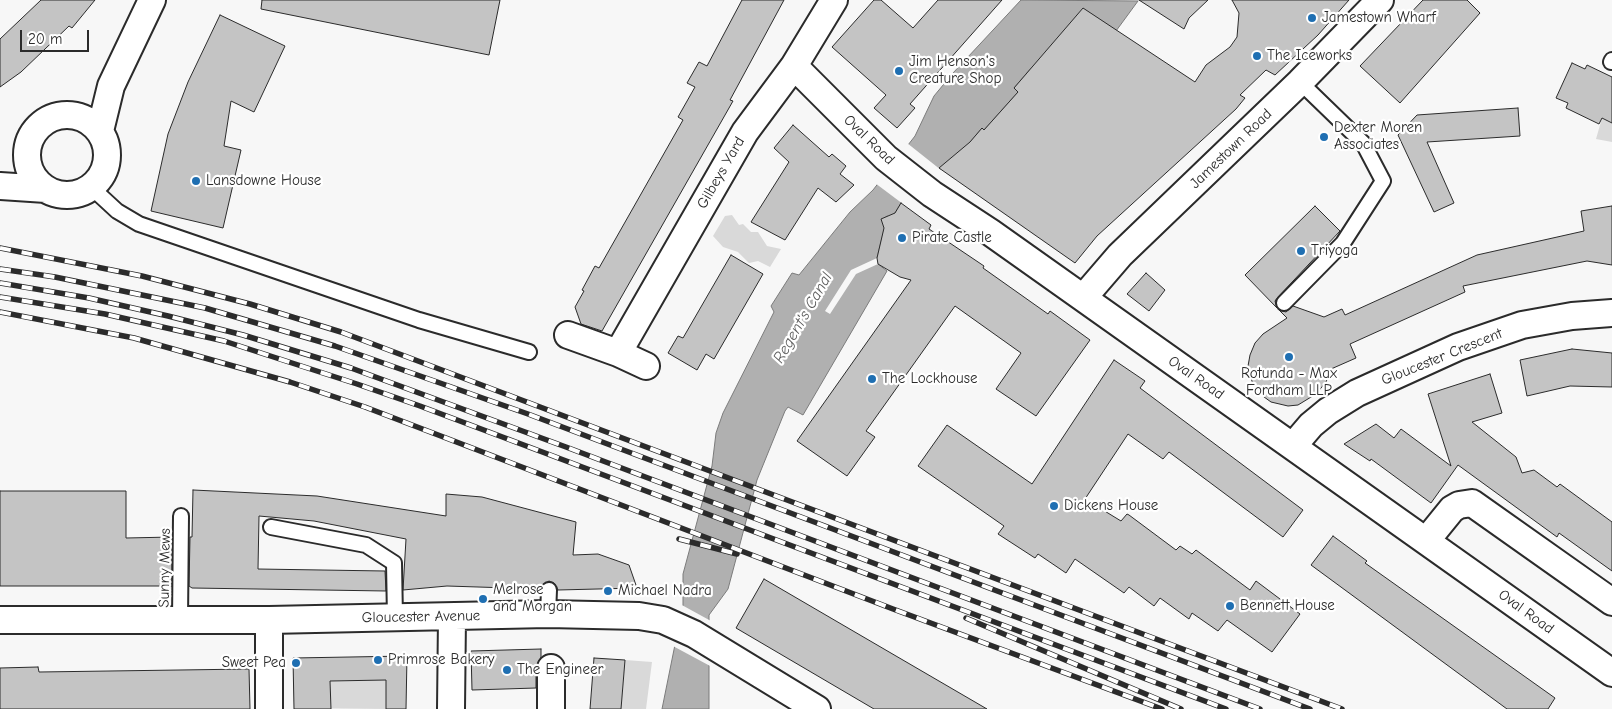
<!DOCTYPE html>
<style>
body{margin:0}
#map{position:relative;width:1612px;height:709px;overflow:hidden;background:#f7f7f7;font-family:"Comic Neue",sans-serif}
canvas{display:block}
.scale{position:absolute;left:20px;top:30px;width:69px;height:22px;box-sizing:border-box;border:2px solid #2b2b2b;border-top:0;padding-left:6px;font-size:15px;line-height:18px;white-space:nowrap;color:#2b2b2b;-webkit-text-stroke:4px #fff;paint-order:stroke}
</style>
<div id="map">
<canvas width="1612" height="709"></canvas>
<div class="scale">20 m</div>
</div>
<script>
const c = document.querySelector('canvas').getContext('2d');
c.lineJoin = 'round';
function paint(path, color) {
  c.fillStyle = color;
  c.fill(path, 'evenodd');
}
function poly(rows) {
  const path = new Path2D();
  for (const r of rows) {
    if (r.length === 3) {
      path.moveTo(r[0] + r[2], r[1]);
      path.arc(r[0], r[1], r[2], 0, 2 * Math.PI);
      continue;
    }
    path.moveTo(r[0], r[1]);
    for (let i = 2; i < r.length; i += 2) path.lineTo(r[i], r[i + 1]);
  }
  return path;
}
function stroke(path, color, width, dash) {
  c.strokeStyle = color;
  c.lineWidth = width;
  c.lineCap = dash ? 'butt' : 'round';
  c.setLineDash(dash || []);
  c.stroke(path);
}
function label(font, color, halo, rows, align = 'center') {
  c.font = font + ' "Comic Neue",sans-serif';
  c.lineWidth = 4.5;
  c.setLineDash([]);
  c.textBaseline = 'middle';
  c.strokeStyle = halo;
  c.fillStyle = color;
  for (const [text, x, y, turn = 0] of rows) {
    c.save();
    c.translate(x, y);
    c.rotate((+turn || 0) * Math.PI / 180);
    c.textAlign = isNaN(turn) ? turn : align;
    if (halo) c.strokeText(text, 0, 0);
    c.fillText(text, 0, 0);
    c.restore();
  }
}
paint(poly([
 [1602,118,1612,123,1612,142,1596,139],
 [732,215,739,225,743,224,751,232,758,232,767,246,781,249,770,267,758,261,749,263,738,252,723,247,713,236,725,216],
 [625,660,652,662,646,709,621,709],
 [407,679,406,689,386,689,386,709,294,708,293,682]
]), '#d9d9d9');
const water = poly([
 [1021,0,1138,1,1116,31,1031,68,1014,88,1018,92,984,130,982,128,966,147,901,203,892,218,887,216,882,220,885,226,877,258,878,264,887,271,803,415,788,407,785,411,757,480,728,589,709,615,709,709,662,709,683,605,683,574,712,466,716,433,723,413,774,312,771,306,792,273,799,275,850,212,873,190,915,136,934,96,953,73,1021,0]
]);
paint(water, '#b0b0b0');
stroke(water, '#7b7b7b', 1);
paint(poly([
 [907,143,941,170,903,204,875,183],
 [877,258,878,264,856,274,830,314,825,311,851,270],
 [680,604,711,621,712,667,671,645]
]), '#f7f7f7');
const building = poly([
 [41,0,95,0,72,28,69,26,21,72,0,87,0,39,41,0],
 [262,0,500,0,489,55,261,9,262,0],
 [742,0,784,0,730,100,733,101,602,331,581,324,575,307,584,291,582,290,595,266,599,268,683,120,678,117,695,87,687,83,699,62,707,66,742,0],
 [874,0,881,0,913,28,938,0,1002,0,910,104,915,108,897,128,874,108,886,95,832,47,874,0],
 [1139,0,1208,0,1189,18,1184,29,1139,0],
 [1232,0,1349,0,1318,35,1275,75,1266,70,1240,95,1245,98,1236,109,1097,236,1075,263,939,168,970,142,982,128,984,130,1018,92,1014,88,1083,8,1195,82,1206,65,1230,47,1237,37,1239,13,1232,0],
 [1423,0,1467,0,1480,13,1400,103,1360,66,1423,0],
 [220,15,285,46,254,112,231,101,224,146,241,150,223,228,151,211,168,134,188,82,220,15],
 [1572,63,1585,69,1587,65,1612,77,1612,123,1602,118,1599,124,1566,108,1568,103,1556,98,1572,63],
 [1518,108,1520,136,1427,142,1454,203,1434,212,1398,135,1417,115,1518,108],
 [793,125,829,157,832,154,846,166,840,174,854,185,836,202,818,188,785,240,751,222,789,162,774,148,793,125],
 [901,203,931,225,929,229,984,266,983,268,1048,314,1050,311,1090,340,1036,416,996,389,1021,353,955,306,866,431,875,437,847,476,797,441,911,280,900,277,878,264,877,258,884,228,881,219,895,213,901,203],
 [1315,206,1340,231,1278,297,1275,301,1277,308,1245,275,1315,206],
 [1612,206,1612,265,1587,261,1463,286,1465,292,1350,344,1356,358,1331,369,1326,382,1316,394,1298,405,1288,406,1271,402,1260,394,1253,385,1248,366,1250,355,1255,343,1263,334,1287,318,1279,310,1286,312,1293,306,1324,317,1342,309,1345,315,1477,255,1584,231,1581,211,1612,206],
 [731,255,763,274,714,359,706,354,697,370,668,353,678,336,683,338,731,255],
 [1146,273,1165,290,1149,311,1127,294,1146,273],
 [1572,349,1612,353,1612,387,1570,386,1527,396,1520,360,1572,349],
 [1114,360,1145,381,1140,388,1303,510,1283,537,1169,452,1163,459,1128,434,1085,499,1121,521,1127,514,1129,515,1176,550,1180,546,1192,554,1196,550,1250,590,1256,581,1300,614,1272,652,1227,620,1218,631,1192,613,1189,619,1160,598,1154,606,1129,587,1124,593,1075,559,1066,573,1038,554,1035,558,998,534,1004,526,918,466,947,425,1032,484,1114,360],
 [1490,374,1502,413,1472,422,1516,457,1522,473,1534,470,1557,487,1560,484,1612,522,1612,571,1559,533,1557,537,1458,465,1431,503,1371,459,1370,461,1344,444,1376,424,1394,438,1401,429,1451,466,1428,394,1490,374],
 [193,490,317,496,446,516,446,494,482,497,576,522,573,555,598,554,629,565,637,588,558,590,554,583,549,581,542,585,540,589,447,586,403,590,406,539,314,521,259,516,258,569,385,571,386,591,192,588,189,586,190,537,192,537,193,490],
 [0,491,126,491,126,538,172,537,172,586,0,586,0,491],
 [1333,536,1367,561,1365,563,1555,698,1548,709,1507,709,1311,565,1333,536],
 [764,579,896,656,987,709,874,709,736,628,764,579],
 [541,649,541,657,536,668,536,688,472,690,471,651,541,649],
 [407,656,406,709,386,709,386,680,330,681,331,709,294,709,293,658,407,656],
 [594,658,625,660,621,709,590,709,594,658],
 [38,667,39,672,249,669,250,709,0,709,0,668,38,667]
]);
paint(building, '#c4c4c4');
stroke(building, '#2b2b2b', 1);
const service = poly([
 [1611,62,1612,60],
 [91,187,117,211,139,224,419,320,529,352],
 [1284,303,1343,243,1383,181,1363,143,1300,82],
 [271,527,366,545,394,563,395,618],
 [548,614,549,590],
 [180,620,181,516]
]);
const minor = poly([
 [794,66,886,158,932,194,990,232,1612,673],
 [67,155,40],
 [100,131,111,86,152,0],
 [0,186,46,189],
 [1083,298,1120,255,1300,82,1380,0],
 [568,335,618,353,646,366],
 [618,353,745,132,794,66,834,0],
 [1293,446,1311,425,1328,411,1357,393,1458,347,1522,325,1572,316,1612,313],
 [1426,541,1452,509,1459,505,1472,503,1612,602],
 [0,620,269,620,548,614,639,616,663,620,694,634,817,709],
 [551,668,551,709],
 [269,709,269,620],
 [451,709,452,617]
]);
stroke(service, '#2b2b2b', 18);
stroke(minor, '#2b2b2b', 30);
stroke(service, '#fff', 14);
stroke(minor, '#fff', 26);
const rail = poly([
 [0,248,142,276,250,304,341,332,1342,709],
 [0,269,55,277,205,308,335,346,528,414,1310,709],
 [0,283,89,298,168,316,243,335,351,368,566,447,1260,709],
 [0,297,105,314,224,341,357,384,420,406,1226,709],
 [0,312,134,338,290,382,365,407,893,609,1162,709],
 [679,539,737,554],
 [966,618,1181,709]
]);
stroke(rail, '#2b2b2b', 5.5);
stroke(rail, '#fff', 4, [11]);
for (const [x, y, r, color] of [
 [1312,18,5,"#1f6fb2"],
 [1257,56,5,"#1f6fb2"],
 [899,71,5,"#1f6fb2"],
 [1324,137,5,"#1f6fb2"],
 [196,181,5,"#1f6fb2"],
 [902,238,5,"#1f6fb2"],
 [1301,251,5,"#1f6fb2"],
 [1289,357,5,"#1f6fb2"],
 [872,379,5,"#1f6fb2"],
 [1054,506,5,"#1f6fb2"],
 [608,591,5,"#1f6fb2"],
 [483,599,5,"#1f6fb2"],
 [1230,606,5,"#1f6fb2"],
 [378,660,5,"#1f6fb2"],
 [296,663,5,"#1f6fb2"],
 [507,670,5,"#1f6fb2"]
]) {
  const dot = new Path2D();
  dot.arc(x, y, r, 0, 2 * Math.PI);
  c.fillStyle = color;
  c.fill(dot);
  stroke(dot, '#fff', 2);
}
label('15px', '#2b2b2b', '#fff', [
 ["Jamestown Wharf",1322,18],
 ["The Iceworks",1267,56],
 ["Jim Henson's",909,62],
 ["Creature Shop",909,79],
 ["Dexter Moren",1334,128],
 ["Associates",1334,145],
 ["Lansdowne House",206,181],
 ["Pirate Castle",912,238],
 ["Triyoga",1311,251],
 ["Rotunda - Max",1289,374,"center"],
 ["Fordham LLP",1289,391,"center"],
 ["The Lockhouse",882,379],
 ["Dickens House",1064,506],
 ["Melrose",493,590],
 ["and Morgan",493,607],
 ["Michael Nadra",618,591],
 ["Bennett House",1240,606],
 ["Primrose Bakery",388,660],
 ["Sweet Pea",286,663,"right"],
 ["The Engineer",517,670]
], 'left');
label('15px', '#2b2b2b', '#fff', [
 ["Oval Road",869,140,44],
 ["Jamestown Road",1231,149,-44],
 ["Gilbeys Yard",721,173,-60],
 ["Gloucester Crescent",1442,357,-22],
 ["Oval Road",1196,378,35],
 ["Sunny Mews",165,568,-89],
 ["Oval Road",1526,612,36],
 ["Gloucester Avenue",421,617,-1]
]);
label('italic 16px', '#5a5a5a', '#fff', [
 ["Regent's Canal",803,318,-60]
]);
</script>
